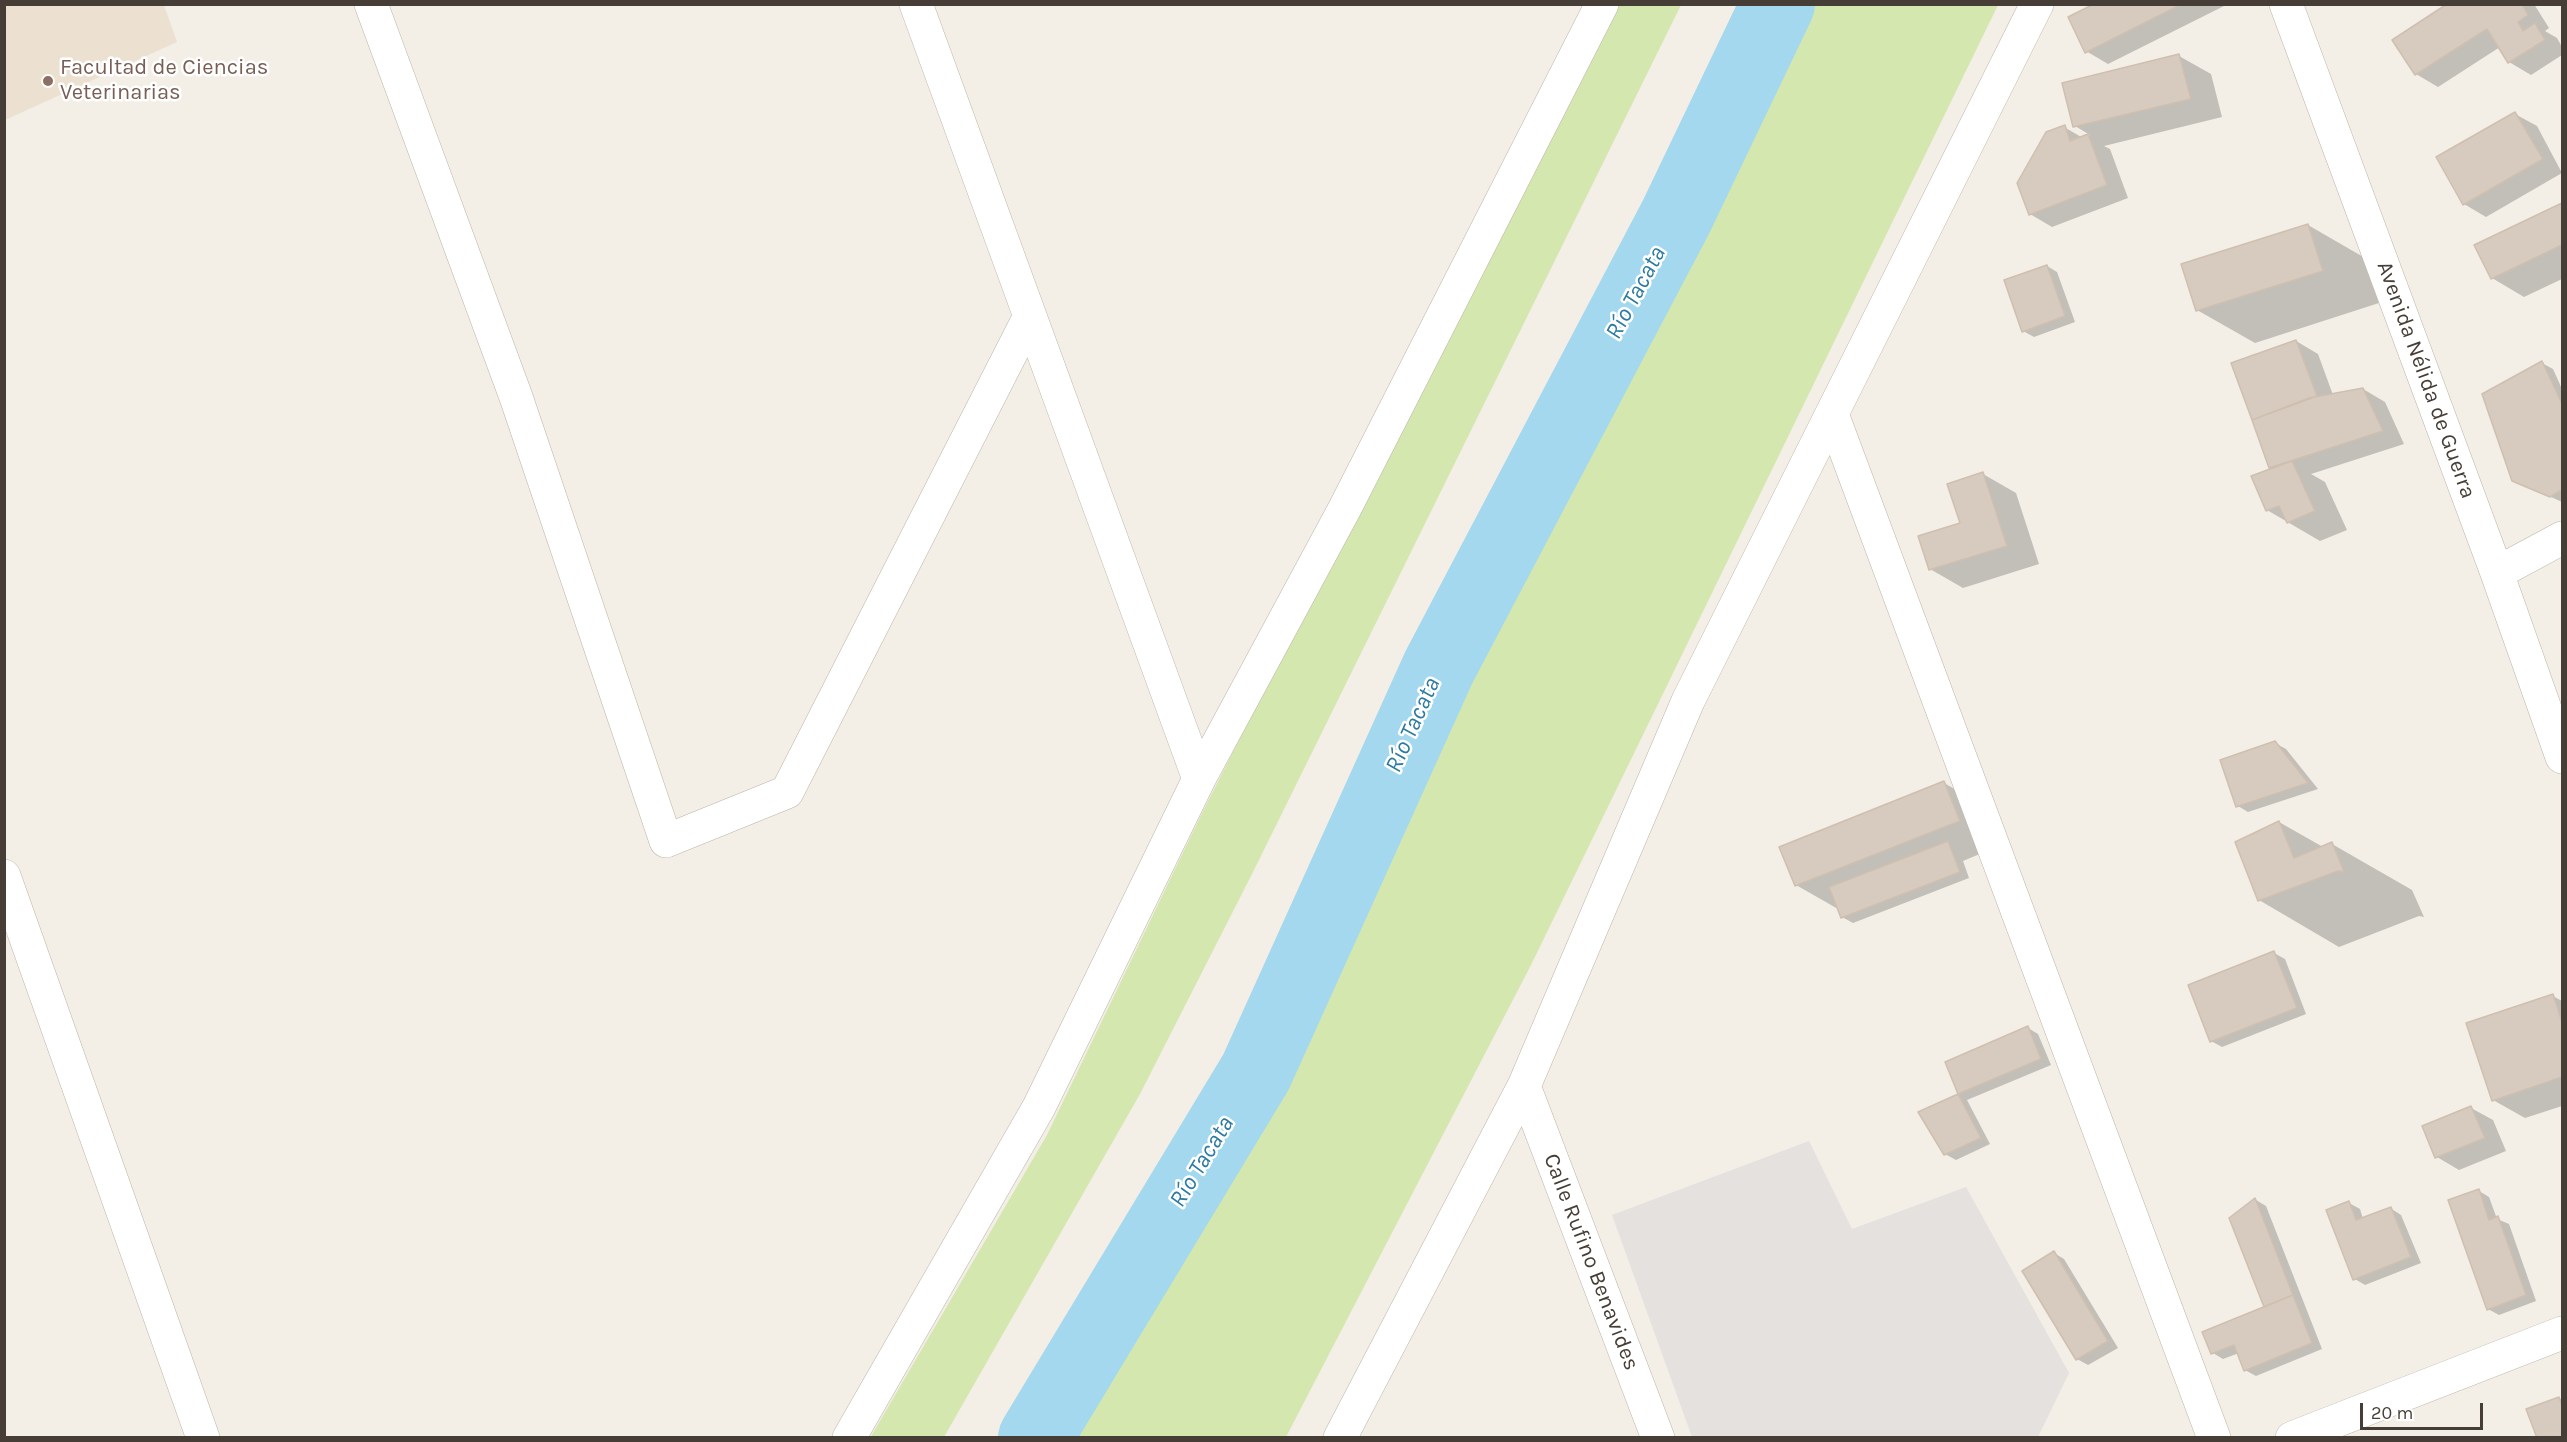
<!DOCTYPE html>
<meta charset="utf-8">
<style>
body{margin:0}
#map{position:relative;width:2567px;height:1442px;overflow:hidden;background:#f3eee6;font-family:Karla,sans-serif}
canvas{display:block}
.frame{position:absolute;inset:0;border:6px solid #463e36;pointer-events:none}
.scale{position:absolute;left:2360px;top:1403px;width:123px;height:27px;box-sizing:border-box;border:3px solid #463e36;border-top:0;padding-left:8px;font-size:18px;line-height:21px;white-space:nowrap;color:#463e36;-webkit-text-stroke:4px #fff;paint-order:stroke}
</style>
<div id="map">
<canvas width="2567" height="1442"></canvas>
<div class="frame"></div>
<div class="scale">20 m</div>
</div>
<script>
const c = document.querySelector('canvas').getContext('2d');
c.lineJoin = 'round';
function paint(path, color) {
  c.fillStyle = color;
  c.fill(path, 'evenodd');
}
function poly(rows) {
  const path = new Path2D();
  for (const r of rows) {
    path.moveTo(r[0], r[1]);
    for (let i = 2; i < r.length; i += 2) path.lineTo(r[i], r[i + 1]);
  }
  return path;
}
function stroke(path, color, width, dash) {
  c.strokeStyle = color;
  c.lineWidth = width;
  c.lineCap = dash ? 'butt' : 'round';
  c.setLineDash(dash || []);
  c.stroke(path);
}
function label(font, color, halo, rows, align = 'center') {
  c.font = font + ' Karla,sans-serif';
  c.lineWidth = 5;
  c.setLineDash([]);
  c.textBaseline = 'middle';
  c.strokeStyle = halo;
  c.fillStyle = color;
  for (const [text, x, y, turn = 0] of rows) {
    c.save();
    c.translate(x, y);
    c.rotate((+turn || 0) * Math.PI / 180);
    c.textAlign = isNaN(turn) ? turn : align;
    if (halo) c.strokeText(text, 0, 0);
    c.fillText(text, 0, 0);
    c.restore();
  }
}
paint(poly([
 [4,5,164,5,177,42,5,120]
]), '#ece1d0');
paint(poly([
 [1613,5,1681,5,1252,874,1140,1094,944,1437,870,1438,1047,1135,1204,809],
 [1804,5,1998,5,1531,965,1286,1437,1076,1437,1312,978]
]), '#d3e7af');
paint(poly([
 [1809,1141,1852,1229,1966,1187,2069,1373,2038,1437,1692,1437,1612,1215]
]), '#e4e1de');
paint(poly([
 [2097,4,2228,4,2108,64,2086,51],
 [2450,4,2534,4,2549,28,2545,31,2557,38,2562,47,2562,55,2531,75,2509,62,2500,47,2438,87,2416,74],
 [2179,56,2211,74,2222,117,2104,146,2110,149,2128,198,2052,227,2030,214,2064,127,2083,138,2090,135,2075,126],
 [2515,114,2537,126,2562,173,2486,217,2464,204],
 [2562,205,2562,279,2524,297,2492,278,2476,246],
 [2308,225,2365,258,2379,303,2255,343,2197,310],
 [2047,266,2057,272,2075,322,2034,337,2023,331],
 [2296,341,2318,354,2333,395,2363,389,2385,402,2404,444,2311,474,2325,482,2347,530,2320,541,2267,510,2274,470,2270,467],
 [2542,363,2553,369,2562,389,2562,502,2514,480],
 [1983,474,2016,493,2039,564,1963,588,1930,569,1962,524],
 [2275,743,2286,749,2318,789,2248,812,2238,806],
 [1944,783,1986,807,2001,845,1963,861,1969,878,1853,923,1842,917,1838,909,1796,885],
 [2279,822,2323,847,2332,844,2412,890,2424,917,2419,916,2339,947,2259,900],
 [2274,953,2285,959,2306,1014,2222,1047,2211,1041],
 [2553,996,2562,1001,2562,1106,2525,1118,2493,1100],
 [2028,1028,2038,1034,2051,1065,1967,1100,1990,1144,1956,1160,1945,1154,1921,1113,1960,1094,1959,1093],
 [2471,1108,2493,1120,2506,1151,2459,1170,2437,1157],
 [2479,1191,2489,1197,2497,1219,2509,1224,2536,1301,2499,1315,2488,1309],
 [2256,1200,2266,1206,2322,1349,2256,1376,2245,1370,2239,1353,2223,1359,2213,1353,2266,1307],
 [2349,1203,2360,1209,2363,1219,2390,1208,2401,1215,2421,1263,2365,1285,2355,1279],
 [2054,1253,2064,1259,2118,1348,2088,1365,2077,1359],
 [2559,1398,2562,1400,2562,1438,2539,1438]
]), '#0003');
stroke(poly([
 [1035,1438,1256,1072,1439,667,1676,217,1778,4]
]), '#a3d8ef', 74);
const building = poly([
 [2094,4,2182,4,2085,53,2068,17,2094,4],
 [2447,4,2522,4,2528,15,2518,22,2523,31,2535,23,2545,40,2508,63,2487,29,2415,75,2392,40,2447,4],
 [2179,54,2191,99,2073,127,2062,83,2179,54],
 [2515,112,2543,159,2463,205,2436,157,2515,112],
 [2065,125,2070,141,2088,134,2107,185,2029,215,2017,183,2046,132,2065,125],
 [2562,203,2562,245,2491,279,2474,245,2562,203],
 [2308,224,2323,271,2196,311,2181,264,2308,224],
 [2047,265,2065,316,2022,332,2004,280,2047,265],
 [2296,340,2317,396,2252,420,2231,363,2296,340],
 [2542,361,2562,404,2562,490,2550,497,2512,481,2482,394,2542,361],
 [2363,388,2383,431,2269,468,2252,420,2309,398,2363,388],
 [2292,461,2315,511,2287,523,2279,506,2266,511,2251,476,2292,461],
 [1983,472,2007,546,1929,570,1918,536,1960,523,1947,484,1983,472],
 [2275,741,2308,783,2236,807,2220,760,2275,741],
 [1944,781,1960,821,1795,886,1779,847,1944,781],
 [2279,821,2294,858,2332,842,2344,872,2338,871,2258,901,2235,842,2279,821],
 [1948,841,1960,872,1841,918,1829,887,1948,841],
 [2274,951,2297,1008,2210,1042,2188,985,2274,951],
 [2553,994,2562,1022,2562,1077,2492,1101,2466,1023,2553,994],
 [2028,1026,2041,1059,1958,1094,1945,1062,2028,1026],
 [1958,1094,1981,1138,1944,1155,1918,1112,1958,1094],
 [2471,1106,2485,1138,2435,1158,2422,1126,2471,1106],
 [2479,1189,2489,1220,2498,1216,2526,1295,2487,1310,2448,1200,2479,1189],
 [2255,1198,2293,1295,2264,1307,2229,1218,2255,1198],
 [2349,1201,2356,1220,2391,1207,2411,1257,2353,1280,2326,1210,2349,1201],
 [2054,1251,2108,1341,2076,1360,2022,1271,2054,1251],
 [2293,1295,2312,1343,2244,1371,2234,1345,2211,1354,2202,1332,2293,1295],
 [2559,1397,2562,1406,2562,1438,2537,1438,2526,1409,2559,1397]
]);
paint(building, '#d7cbbf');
stroke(building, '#cfbfaf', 1.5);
const minor = poly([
 [371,4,516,397,666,841,787,792,1030,316],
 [916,4,1199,779],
 [2286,4,2497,573,2562,757],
 [1832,414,2214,1438],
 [2497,573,2562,538],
 [4,876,203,1438],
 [1524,1086,1658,1438],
 [849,1438,1039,1107,1199,779,1345,508,1602,4],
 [1340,1438,1524,1086,1688,701,2037,4],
 [2292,1438,2562,1333]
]);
stroke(minor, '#beb5a9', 34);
stroke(minor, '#fff', 33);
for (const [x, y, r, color] of [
 [48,81,6,"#8d6e63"]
]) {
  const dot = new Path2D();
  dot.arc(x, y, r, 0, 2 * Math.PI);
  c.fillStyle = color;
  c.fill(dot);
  stroke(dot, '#fff', 2);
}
label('22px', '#785e54', '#fff', [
 ["Facultad de Ciencias",60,68],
 ["Veterinarias",60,93]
], 'left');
label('22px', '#463e36', '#fff', [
 ["Avenida Nélida de Guerra",2426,380,70],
 ["Calle Rufino Benavides",1591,1262,69]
]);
label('italic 24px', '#2d7ba0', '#fff', [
 ["Río Tacata",1636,293,-62],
 ["Río Tacata",1413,725,-66],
 ["Río Tacata",1202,1162,-59]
]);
</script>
